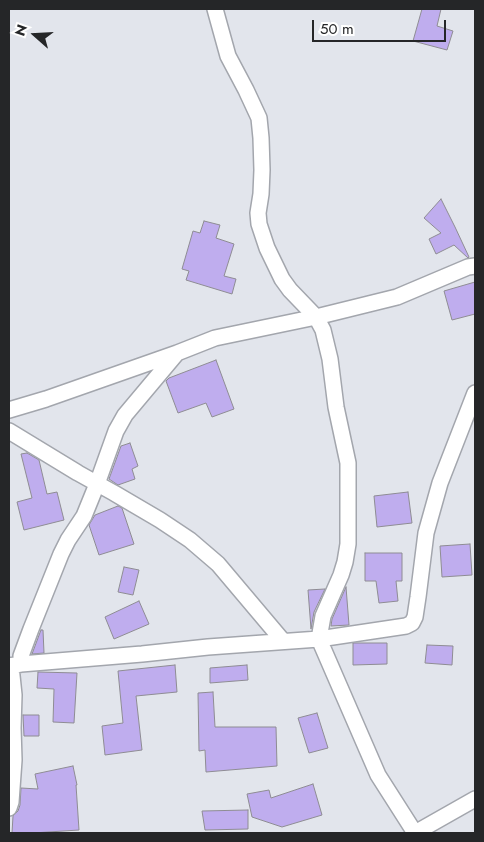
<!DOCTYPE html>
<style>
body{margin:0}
#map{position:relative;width:484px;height:842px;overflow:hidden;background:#e2e5ec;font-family:Jost,sans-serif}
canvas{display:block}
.frame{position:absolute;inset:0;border:10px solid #252628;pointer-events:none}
.north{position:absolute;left:10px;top:10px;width:50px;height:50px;-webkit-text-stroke:4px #fff;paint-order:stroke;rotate:289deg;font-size:14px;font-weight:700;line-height:20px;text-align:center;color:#252628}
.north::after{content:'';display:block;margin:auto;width:18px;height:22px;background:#252628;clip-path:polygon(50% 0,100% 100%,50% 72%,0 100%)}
.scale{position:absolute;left:312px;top:20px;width:134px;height:22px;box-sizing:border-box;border:2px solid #252628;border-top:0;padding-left:6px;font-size:15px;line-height:18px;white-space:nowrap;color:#252628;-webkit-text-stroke:4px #fff;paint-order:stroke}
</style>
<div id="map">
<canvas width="484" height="842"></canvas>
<div class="frame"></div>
<div class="north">N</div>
<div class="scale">50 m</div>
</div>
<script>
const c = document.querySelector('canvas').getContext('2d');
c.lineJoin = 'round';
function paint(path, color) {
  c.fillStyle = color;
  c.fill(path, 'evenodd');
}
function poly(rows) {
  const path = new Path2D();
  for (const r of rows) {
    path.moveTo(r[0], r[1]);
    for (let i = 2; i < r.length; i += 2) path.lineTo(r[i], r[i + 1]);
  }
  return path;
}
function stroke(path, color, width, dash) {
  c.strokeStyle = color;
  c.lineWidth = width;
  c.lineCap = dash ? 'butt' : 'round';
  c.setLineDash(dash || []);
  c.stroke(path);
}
const building = poly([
 [422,9,441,9,437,26,453,31,447,50,413,41,422,9],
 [441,199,455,227,469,257,468,258,454,245,436,254,429,239,441,233,424,218,441,199],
 [204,221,220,225,216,238,234,244,224,276,236,279,232,294,186,280,189,271,182,269,193,231,200,233,204,221],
 [475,282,475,314,452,320,444,291,475,282],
 [216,360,234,409,212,417,206,403,178,413,166,381,169,378,216,360],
 [130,443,138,466,132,469,135,479,118,485,109,479,121,446,130,443],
 [27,453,39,460,47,494,57,492,64,520,24,530,17,502,32,498,21,454,27,453],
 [408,492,412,523,377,527,374,496,408,492],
 [118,506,122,508,134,544,99,555,89,525,95,515,118,506],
 [470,544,472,575,442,577,440,546,470,544],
 [365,553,402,553,402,581,396,581,398,601,379,603,376,581,365,581,365,553],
 [124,567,139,570,133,595,118,592,124,567],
 [346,587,349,625,331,626,332,619,346,587],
 [325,589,314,612,311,629,308,590,325,589],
 [139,601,149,624,114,639,105,617,139,601],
 [41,630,43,630,44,653,32,654,41,630],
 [353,643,387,643,387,664,353,665,353,643],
 [427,645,453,646,452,665,425,663,427,645],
 [175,665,177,692,136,696,142,750,105,755,102,726,123,723,118,671,175,665],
 [247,665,248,680,210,683,210,668,247,665],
 [38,672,77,673,74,723,53,722,54,689,37,688,38,672],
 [213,692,215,727,276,727,277,766,206,772,205,750,199,751,198,693,213,692],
 [317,713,328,748,309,753,298,718,317,713],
 [23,715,39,715,39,736,24,736,23,715],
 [73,766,77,785,76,785,79,830,33,833,12,833,13,816,18,811,20,805,21,788,38,789,35,774,73,766],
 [313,784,322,815,282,827,252,817,247,794,269,790,271,798,313,784],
 [248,810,248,829,205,830,202,811,248,810]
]);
paint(building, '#bfadee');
stroke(building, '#8e8c93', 1);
const street = poly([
 [215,9,228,56,246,90,259,118,261,138,262,170,261,194,258,213,259,224,267,248,282,279,290,290,316,317,323,330,330,359,336,407,348,463,348,544,345,562,341,575,323,616,319,639,378,775,415,833],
 [9,410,46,399,177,353,215,338,316,317,397,297,468,267,475,266],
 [9,431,78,473,114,493,160,520,190,540,218,564,283,641],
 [21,664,21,656,31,629,61,554,68,540,84,516,97,484,116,431,125,415,177,353],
 [9,666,21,664,142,654,208,647,319,639,406,626,412,623,415,617,418,597,426,533,440,483,475,393],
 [9,808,11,802,14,760,13,728,14,695,11,666],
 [415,833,475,799]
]);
stroke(street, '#a3a6ad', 18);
stroke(street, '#fff', 15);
</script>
